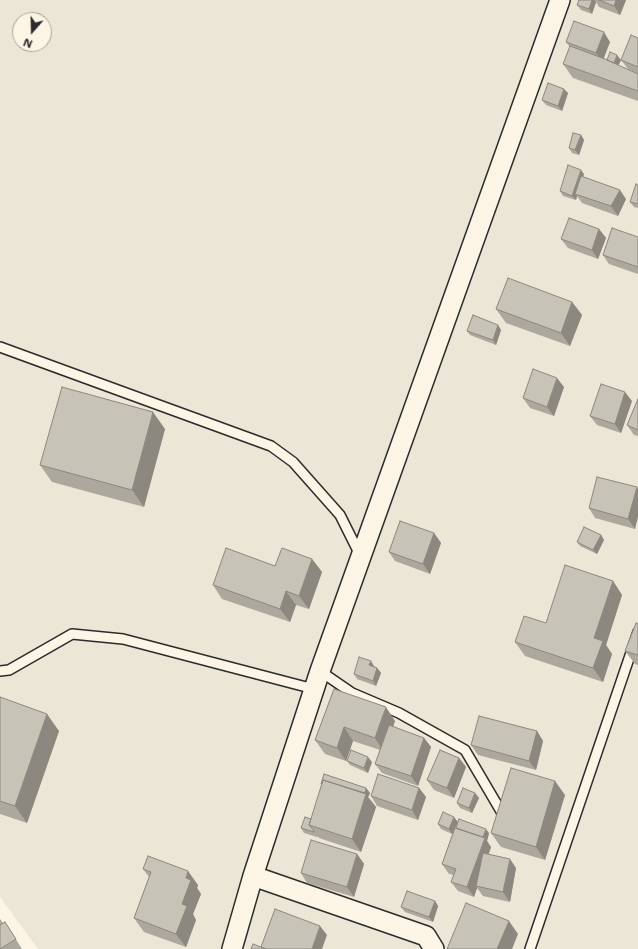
<!DOCTYPE html>
<style>
body{margin:0}
#map{position:relative;width:638px;height:949px;overflow:hidden;background:#fcf5e5;font-family:"Shantell Sans",sans-serif}
canvas{display:block}
.north{position:absolute;left:12px;top:12px;width:40px;height:40px;box-sizing:border-box;background:#fcf5e5;border:1px solid #a8a49b;border-radius:50%;rotate:200deg;font-size:11px;font-weight:700;line-height:16px;text-align:center;color:#2b2b2b}
.north::after{content:'';display:block;margin:auto;width:14px;height:18px;background:#2b2b2b;clip-path:polygon(50% 0,100% 100%,50% 72%,0 100%)}
</style>
<div id="map">
<canvas width="638" height="949"></canvas>
<div class="north">N</div>
</div>
<script>
const c = document.querySelector('canvas').getContext('2d');
c.lineJoin = 'round';
function paint(path, color) {
  c.fillStyle = color;
  c.fill(path, 'evenodd');
}
function poly(rows) {
  const path = new Path2D();
  for (const r of rows) {
    path.moveTo(r[0], r[1]);
    for (let i = 2; i < r.length; i += 2) path.lineTo(r[i], r[i + 1]);
  }
  return path;
}
function stroke(path, color, width, dash) {
  c.strokeStyle = color;
  c.lineWidth = width;
  c.lineCap = dash ? 'butt' : 'round';
  c.setLineDash(dash || []);
  c.stroke(path);
}
paint(poly([
 [0,0,638,0,638,949,38,949,0,897],
 [20,20,44,20,44,44,20,44]
]), '#ece6d7');
const lane = poly([
 [0,347,271,446,293,462,340,515,360,555],
 [0,671,9,670,72,634,123,639,314,689],
 [320,671,352,693,399,713,465,750,502,813],
 [530,949,638,632]
]);
const street = poly([
 [253,876,426,936,434,949],
 [232,949,253,876,320,671,560,0]
]);
stroke(lane, '#2b2b2b', 12);
stroke(street, '#2b2b2b', 22);
stroke(lane, '#fcf5e5', 9);
stroke(street, '#fcf5e5', 19);
paint(poly([
 [579,0,626,0,620,15,599,7,596,2,592,14,581,10,577,5],
 [638,38,638,74,628,69,621,60],
 [566,42,610,42,604,58,607,60,621,60,618,65,638,74,638,101,573,78,563,64,570,47],
 [568,93,562,111,546,105,542,100],
 [581,135,584,140,579,155,572,153,569,148],
 [584,174,583,177,626,199,618,216,582,203,577,196,576,200,563,196,560,191],
 [638,185,638,208,634,207,630,202],
 [599,229,606,238,598,259,568,248,561,239],
 [638,237,638,274,609,264,603,255],
 [572,302,582,315,570,346,506,323,496,309],
 [498,325,501,330,496,345,470,335,467,331],
 [564,387,554,416,530,408,523,398],
 [638,399,638,436,634,435,627,425],
 [632,401,621,433,597,425,590,416],
 [165,429,144,507,52,482,40,465],
 [637,487,635,529,595,518,589,508],
 [434,533,441,543,430,574,395,561,389,552],
 [601,535,604,540,597,554,580,546,577,542],
 [312,559,322,572,309,609,296,605,290,622,222,599,213,585,275,566],
 [613,581,622,595,606,645,612,654,603,682,525,656,515,642],
 [638,624,638,665,635,664,625,651],
 [374,666,377,668,381,673,376,686,357,679,354,674],
 [334,689,395,721,393,727,424,738,431,747,418,786,382,773,375,764,380,750,353,741,346,761,325,754,315,740],
 [0,697,59,731,27,823,0,814],
 [537,731,543,741,536,770,478,755,471,745],
 [459,758,466,767,454,798,434,790,427,780],
 [347,761,372,762,368,773,350,765],
 [321,784,366,788,370,793,368,797,376,807,361,852,319,838,317,836,317,837,304,833,301,828,311,819,322,785],
 [419,788,426,797,418,820,377,806,371,796],
 [475,793,479,798,472,813,460,808,457,803],
 [565,795,545,860,501,847,491,833],
 [458,822,455,828,489,833,487,841,491,847,489,854,516,868,510,902,483,896,477,888,474,897,458,891,451,882,454,875,449,874,442,864,454,829,452,834,441,829,438,824],
 [357,854,364,864,354,897,307,883,301,873],
 [143,869,198,885,197,888,201,894,193,914,196,920,186,947,144,932,134,918,149,877],
 [435,901,438,906,433,922,405,912,401,907],
 [0,919,3,923,5,922,22,949,0,949]
]), '#aca89d');
paint(poly([
 [592,0,594,0,596,2,592,14,589,9],
 [616,0,626,0,620,15,614,6],
 [604,32,610,42,602,62,596,53],
 [617,55,621,60,615,73,612,68],
 [564,89,568,93,562,111,558,106],
 [581,135,584,140,579,155,575,150],
 [581,170,584,174,578,194,575,194,577,196,576,200,572,196],
 [620,190,626,199,618,216,611,206],
 [599,229,606,238,598,259,592,250],
 [572,302,582,315,570,346,561,333],
 [498,325,501,330,496,345,493,340],
 [557,378,564,387,554,416,547,407],
 [625,392,632,401,621,433,615,424],
 [153,412,165,429,144,507,132,490],
 [637,487,638,489,638,517,635,529,628,519],
 [434,533,441,543,430,574,423,564],
 [601,535,604,540,597,554,593,550],
 [312,559,322,572,309,609,299,596],
 [613,581,622,595,606,645,612,654,603,682,593,668,594,638],
 [286,591,296,605,290,622,280,609],
 [371,661,374,666,373,670,369,665],
 [377,668,381,673,376,686,373,681],
 [386,707,395,721,384,752,375,738],
 [47,714,59,731,27,823,15,806],
 [344,727,353,741,346,761,337,748],
 [537,731,543,741,536,770,529,761],
 [424,738,431,747,418,786,411,776],
 [368,757,372,762,368,773,364,768],
 [459,758,466,767,454,798,447,788],
 [555,781,565,795,545,860,536,847],
 [366,788,370,793,368,797,376,807,361,852,352,839],
 [419,788,426,797,418,820,412,810],
 [475,793,479,798,472,813,469,808],
 [454,817,458,822,452,834,449,829],
 [486,829,489,833,487,841,491,847,477,886,476,886,477,888,474,897,467,887],
 [357,854,364,864,354,897,347,887],
 [510,859,516,868,510,902,503,892],
 [188,871,198,885,197,888,201,894,193,914,196,920,186,947,176,934,186,878],
 [435,901,438,906,433,922,429,917],
 [509,921,518,934,512,949,497,949],
 [320,926,327,935,322,949,312,949]
]), '#8c8880');
const building = poly([
 [579,0,592,0,589,9,577,5,579,0],
 [599,0,616,0,614,6,599,0],
 [574,21,604,32,596,53,566,42,574,21],
 [631,35,638,38,638,67,621,60,631,35],
 [570,46,605,59,638,74,638,91,563,64,570,46],
 [610,52,617,55,614,63,607,60,610,52],
 [548,83,564,89,558,106,542,100,548,83],
 [573,133,581,135,575,150,569,148,573,133],
 [568,165,581,170,572,196,560,191,568,165],
 [581,176,620,190,611,206,575,194,581,176],
 [636,184,638,185,638,204,630,202,636,184],
 [569,218,599,229,592,250,561,239,569,218],
 [612,228,638,237,638,267,603,255,612,228],
 [508,278,572,302,561,333,496,309,508,278],
 [473,315,498,325,493,340,467,331,473,315],
 [533,369,557,378,547,407,523,398,533,369],
 [601,384,625,392,615,424,590,416,601,384],
 [62,387,153,412,132,490,40,465,62,387],
 [638,399,638,430,627,425,638,399],
 [597,477,637,487,628,519,589,508,597,477],
 [400,521,434,533,423,564,389,552,400,521],
 [584,527,601,535,593,550,577,542,584,527],
 [226,548,275,566,282,548,312,559,299,596,286,591,280,609,213,585,226,548],
 [565,565,613,581,594,638,603,641,593,668,515,642,524,616,546,623,565,565],
 [636,623,638,624,638,655,625,651,636,623],
 [359,657,371,661,369,665,377,668,373,681,354,674,359,657],
 [334,689,386,707,375,738,344,727,337,748,315,740,334,689],
 [0,697,47,714,15,806,0,801,0,697],
 [479,716,537,731,529,761,471,745,479,716],
 [389,725,424,738,411,776,375,764,389,725],
 [351,750,368,757,364,768,347,761,351,750],
 [440,750,459,758,447,788,427,780,440,750],
 [511,768,555,781,536,847,491,833,511,768],
 [324,774,366,788,365,793,323,780,322,784,321,784,324,774],
 [378,774,419,788,412,810,371,796,378,774],
 [323,780,366,794,352,839,309,825,323,780],
 [463,788,475,793,469,808,457,803,463,788],
 [443,812,454,817,449,829,438,824,443,812],
 [305,817,311,819,309,825,314,831,314,832,301,828,305,817],
 [459,819,486,829,483,837,456,828,459,819],
 [455,828,485,838,467,887,451,882,456,869,442,864,455,828],
 [311,840,357,854,347,887,301,873,311,840],
 [483,853,510,859,503,892,476,886,483,853],
 [148,856,188,871,186,878,191,880,182,904,187,906,176,934,134,918,151,872,143,869,148,856],
 [407,891,435,901,429,917,401,907,407,891],
 [466,903,509,921,497,949,447,949,466,903],
 [275,909,320,926,312,949,266,949,261,947,275,909],
 [5,922,16,939,0,949,0,925,5,922],
 [253,944,266,949,251,949,253,944]
]);
paint(building, '#c8c3b7');
stroke(building, '#8c8880', 1);
</script>
